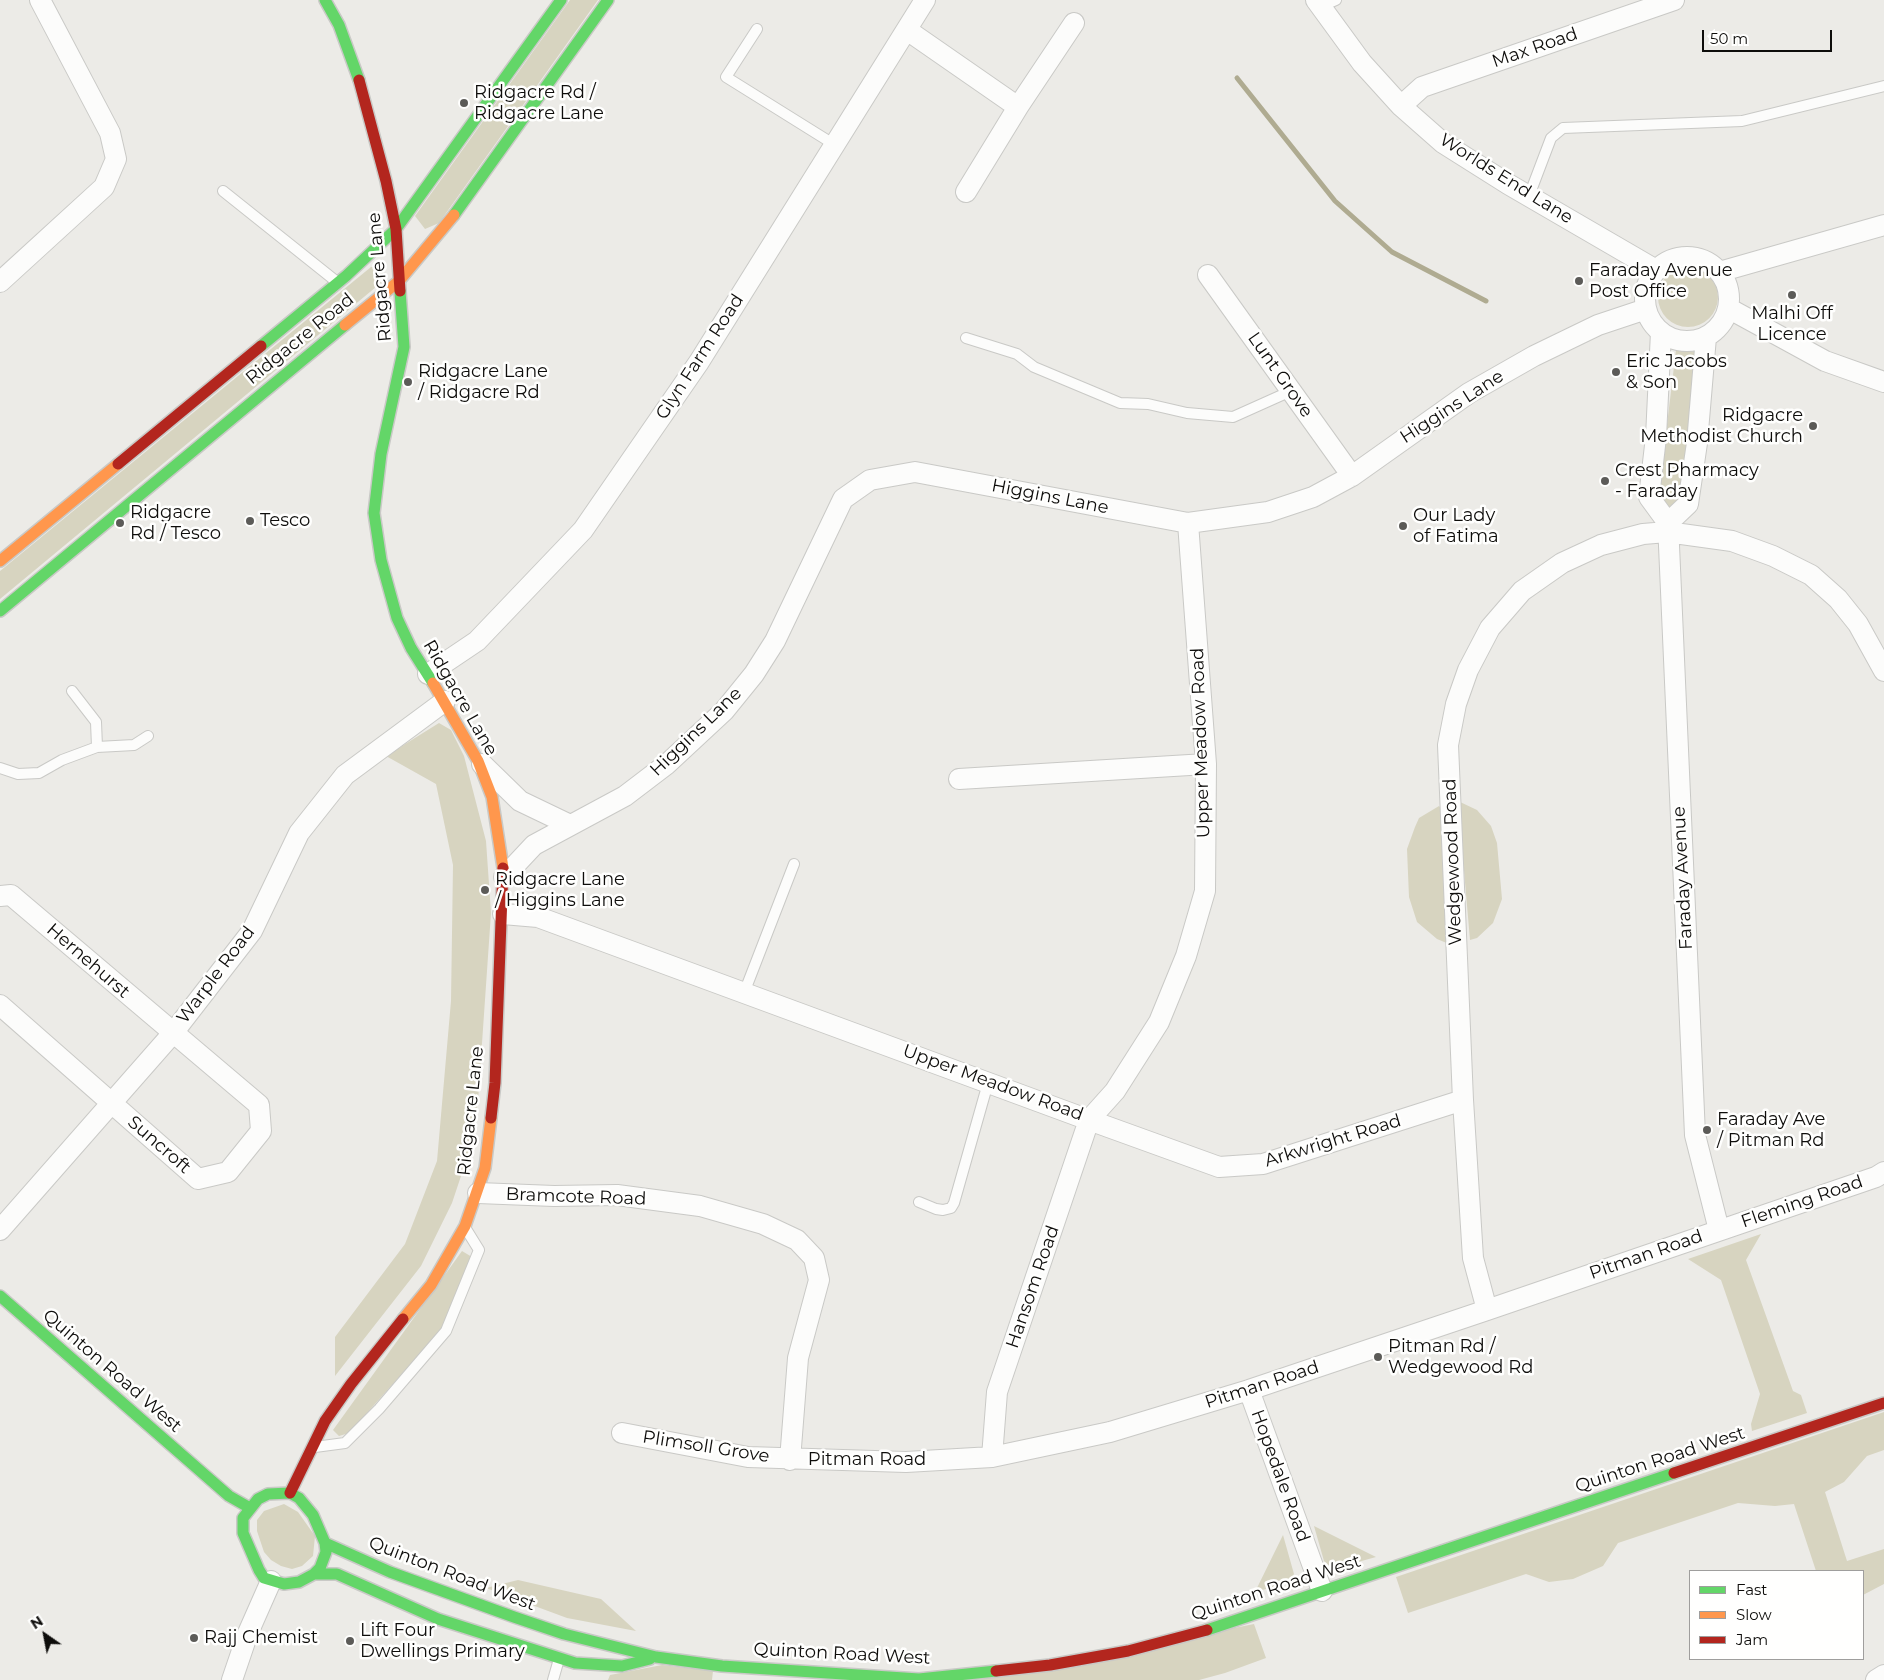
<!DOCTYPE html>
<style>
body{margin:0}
#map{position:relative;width:1884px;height:1680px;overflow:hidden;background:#ecebe7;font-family:Montserrat,sans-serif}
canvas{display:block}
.legend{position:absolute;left:1689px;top:1570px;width:175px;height:90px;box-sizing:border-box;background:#fffffe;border:1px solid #9f9e9d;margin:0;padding:6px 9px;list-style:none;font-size:15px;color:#0e0d0b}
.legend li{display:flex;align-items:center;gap:10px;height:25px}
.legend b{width:25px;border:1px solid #9f9e9d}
.north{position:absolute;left:20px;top:1610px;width:50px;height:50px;-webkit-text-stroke:4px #fffffe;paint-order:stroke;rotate:327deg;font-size:14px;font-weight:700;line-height:20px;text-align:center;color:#0e0d0b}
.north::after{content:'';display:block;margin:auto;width:18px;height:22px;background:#0e0d0b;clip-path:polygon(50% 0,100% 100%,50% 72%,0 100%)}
.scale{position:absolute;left:1702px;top:30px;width:130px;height:22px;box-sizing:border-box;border:2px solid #0e0d0b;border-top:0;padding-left:6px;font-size:15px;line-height:18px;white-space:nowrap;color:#0e0d0b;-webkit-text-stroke:4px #fffffe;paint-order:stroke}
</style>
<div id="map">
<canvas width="1884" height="1680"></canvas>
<ul class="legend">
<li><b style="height:6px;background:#63d668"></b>Fast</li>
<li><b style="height:6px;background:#ff974d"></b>Slow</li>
<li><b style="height:6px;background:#b3261e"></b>Jam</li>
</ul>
<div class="north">N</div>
<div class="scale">50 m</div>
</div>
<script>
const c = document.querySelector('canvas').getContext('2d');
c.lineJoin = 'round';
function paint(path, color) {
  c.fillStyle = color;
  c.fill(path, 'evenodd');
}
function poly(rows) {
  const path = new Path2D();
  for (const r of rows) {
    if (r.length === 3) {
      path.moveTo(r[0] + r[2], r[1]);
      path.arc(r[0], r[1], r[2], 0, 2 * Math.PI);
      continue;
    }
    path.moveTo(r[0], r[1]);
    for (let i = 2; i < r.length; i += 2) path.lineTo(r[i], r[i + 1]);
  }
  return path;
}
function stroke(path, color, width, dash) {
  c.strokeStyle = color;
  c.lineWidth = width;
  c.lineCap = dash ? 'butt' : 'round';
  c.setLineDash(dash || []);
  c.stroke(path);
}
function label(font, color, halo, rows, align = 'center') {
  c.font = font + ' Montserrat,sans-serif';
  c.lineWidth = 5;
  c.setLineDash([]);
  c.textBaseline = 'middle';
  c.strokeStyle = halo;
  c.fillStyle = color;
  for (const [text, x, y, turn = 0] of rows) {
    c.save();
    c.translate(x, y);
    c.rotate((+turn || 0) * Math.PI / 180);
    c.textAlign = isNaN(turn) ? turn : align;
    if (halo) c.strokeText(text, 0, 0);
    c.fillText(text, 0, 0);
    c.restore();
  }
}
paint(poly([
 [570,0,598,0,439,223,425,229,415,216],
 [379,266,383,271,382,282,0,599,0,571,371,267],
 [1688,297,30],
 [1676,350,1700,352,1679,505,1672,513,1658,499],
 [439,723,451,730,464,756,486,841,491,913,478,1101,468,1155,452,1203,421,1266,335,1376,335,1337,405,1244,437,1161,451,1001,453,865,436,784,386,756],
 [1458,801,1477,810,1491,826,1497,843,1502,899,1493,923,1477,938,1470,940],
 [1439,806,1446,813,1449,944,1437,939,1417,922,1409,897,1407,849,1415,827,1419,818],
 [1761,1234,1746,1260,1793,1391,1801,1395,1807,1413,1752,1431,1751,1424,1760,1394,1721,1280,1688,1259],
 [462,1251,472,1257,444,1327,349,1433,339,1436,333,1430],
 [1884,1412,1884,1450,1867,1456,1844,1482,1825,1492,1847,1561,1884,1549,1884,1584,1863,1595,1863,1571,1816,1571,1794,1504,1775,1506,1738,1503,1618,1543,1603,1566,1573,1579,1549,1582,1526,1574,1408,1613,1396,1577],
 [284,1504,298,1512,315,1536,313,1556,302,1566,292,1569,281,1566,271,1560,264,1552,257,1531,257,1520,264,1511],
 [1314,1526,1376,1557,1333,1569,1324,1561],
 [1283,1535,1294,1574,1288,1583,1255,1592],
 [518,1580,601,1599,636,1631,567,1618,486,1588],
 [1254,1624,1266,1658,1225,1673,1199,1680,977,1680],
 [662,1665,713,1671,712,1680,608,1680,610,1675]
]), '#d7d4c0');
stroke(poly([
 [1237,78,1335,201,1392,252,1486,301]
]), '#afab91', 5);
const lane = poly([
 [1320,7,1336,0],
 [757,29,726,77,835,145],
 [223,191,337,282],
 [1529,196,1551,138,1563,128,1742,121,1884,86],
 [966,338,1017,354,1034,367,1120,403,1148,404,1187,413,1233,417,1291,391],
 [97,747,134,745,148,736],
 [0,768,18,774,39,773,62,760,97,747,96,722,72,691],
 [744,993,794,864],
 [919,1202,936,1209,943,1210,951,1208,954,1203,988,1083],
 [315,1447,345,1443,379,1409,446,1331,479,1250,466,1229],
 [553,1680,559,1659]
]);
const street = poly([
 [1316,0,1362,63,1401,106,1443,143,1508,184,1656,270],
 [907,30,1018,107],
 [1401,106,1422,87,1674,0],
 [966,192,1018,107,1074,23],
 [1687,299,42],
 [1719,272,1884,225],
 [1208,275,1352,476],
 [0,282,104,187,116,159,110,133,40,0],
 [1728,308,1825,361,1884,382],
 [1661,332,1656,437,1649,497,1668,523,1695,1135,1719,1230],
 [1668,523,1688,504,1697,443,1706,337],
 [428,674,477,641,583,530,699,362,925,0],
 [482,764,520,801,570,825],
 [959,779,1206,764],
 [504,877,534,845,625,796,667,764,724,711,754,674,775,641,843,499,870,480,915,472,1188,523,1268,512,1313,497,1352,476,1469,393,1534,356,1598,325,1646,309],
 [0,896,11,895,259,1105,261,1131,228,1172,198,1179,0,1005],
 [503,914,538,917,1089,1120,1115,1091,1159,1022,1186,956,1205,891,1206,764,1188,523],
 [478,1193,554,1196,617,1195,700,1206,763,1224,797,1240,814,1258,819,1280,798,1358,790,1460],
 [0,1230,173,1033,252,931,299,833,345,775,445,701],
 [1487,1310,1473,1258,1463,1100,1448,745,1456,704,1468,670,1490,628,1522,591,1562,563,1601,545,1643,534,1667,532,1732,541,1773,556,1811,575,1838,599,1858,624,1884,671],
 [1249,1390,1322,1591],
 [622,1433,748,1457,906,1462,992,1457,1110,1432,1249,1390,1487,1310,1876,1177,1884,1172],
 [992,1457,997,1392,1089,1120,1219,1167,1263,1164,1463,1100],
 [232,1680,248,1633,271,1581],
 [1876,1680,1884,1675]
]);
const fast = poly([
 [325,0,339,25,359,80],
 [454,215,608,0],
 [400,291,404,347,381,454,374,513,381,560,397,618,411,648,433,683],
 [261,346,346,276,396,229,561,0],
 [0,611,345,325],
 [0,1296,229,1496,250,1508],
 [290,1493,299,1498,313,1515,325,1543,326,1552,320,1568,314,1574,299,1582,284,1584,264,1578,259,1570,243,1533,243,1518,258,1499,268,1494,290,1493],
 [325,1543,390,1572,514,1617,564,1634,656,1657,722,1666,919,1679,996,1671],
 [314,1574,337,1574,438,1619,575,1663,622,1666,650,1659],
 [1207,1630,1674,1473]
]);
const slow = poly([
 [345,325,399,281,454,215],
 [0,561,118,464],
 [433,683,478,761,492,797,503,868],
 [403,1319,431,1285,465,1226,485,1168,491,1118]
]);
const jam = poly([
 [359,80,386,181,396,229,400,291],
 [118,464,261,346],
 [491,1118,495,1083,503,868],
 [1674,1473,1884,1403],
 [290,1493,325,1421,351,1384,403,1319],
 [996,1671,1050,1665,1128,1651,1207,1630]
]);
stroke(lane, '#c9c9c6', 12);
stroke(street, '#c9c9c6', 22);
stroke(fast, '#c9c9c6', 14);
stroke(slow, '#c9c9c6', 14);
stroke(jam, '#c9c9c6', 14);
stroke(lane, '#fcfcfb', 10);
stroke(street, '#fcfcfb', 20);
stroke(fast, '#63d668', 11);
stroke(slow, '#ff974d', 11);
stroke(jam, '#b3261e', 11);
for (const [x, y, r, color] of [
 [464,103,5,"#5c5b58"],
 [1579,281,5,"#5c5b58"],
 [1792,295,5,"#5c5b58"],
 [1616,372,5,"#5c5b58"],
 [408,382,5,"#5c5b58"],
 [1813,426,5,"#5c5b58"],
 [1605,481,5,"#5c5b58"],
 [250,521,5,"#5c5b58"],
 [120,523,5,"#5c5b58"],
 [1403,526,5,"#5c5b58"],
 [485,890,5,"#5c5b58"],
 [1707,1130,5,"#5c5b58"],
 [1378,1357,5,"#5c5b58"],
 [194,1638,5,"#5c5b58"],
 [350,1641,5,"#5c5b58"]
]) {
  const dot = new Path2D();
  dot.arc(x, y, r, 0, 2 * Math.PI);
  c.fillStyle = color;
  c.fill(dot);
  stroke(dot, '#fffffe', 2);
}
label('18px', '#0e0d0b', '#fffffe', [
 ["Max Road",1535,48,-19],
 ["Worlds End Lane",1506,179,32],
 ["Ridgacre Lane",380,277,-95],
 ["Ridgacre Road",300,339,-39],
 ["Glyn Farm Road",700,357,-57],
 ["Lunt Grove",1280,375,55],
 ["Higgins Lane",1452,407,-33],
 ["Higgins Lane",1050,497,11],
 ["Ridgacre Lane",460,698,60],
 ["Higgins Lane",696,732,-44],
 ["Upper Meadow Road",1201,743,-92],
 ["Wedgewood Road",1453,862,-92],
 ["Faraday Avenue",1683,878,-93],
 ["Hernehurst",88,961,41],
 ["Warple Road",216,975,-53],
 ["Upper Meadow Road",993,1083,20],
 ["Ridgacre Lane",471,1111,-84],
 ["Arkwright Road",1333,1141,-17],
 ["Suncroft",159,1145,41],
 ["Bramcote Road",576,1197,2],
 ["Fleming Road",1802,1202,-19],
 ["Pitman Road",1646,1255,-19],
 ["Hansom Road",1033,1287,-71],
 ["Quinton Road West",112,1371,41],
 ["Pitman Road",1262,1385,-18],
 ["Plimsoll Grove",706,1447,9],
 ["Pitman Road",867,1460],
 ["Quinton Road West",1660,1460,-18],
 ["Hopedale Road",1280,1476,70],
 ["Quinton Road West",452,1574,21],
 ["Quinton Road West",1276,1588,-18],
 ["Quinton Road West",842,1654,3]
]);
label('18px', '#0e0d0b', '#fffffe', [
 ["Ridgacre Rd /",474,93],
 ["Ridgacre Lane",474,114],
 ["Faraday Avenue",1589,271],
 ["Post Office",1589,292],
 ["Malhi Off",1792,314,"center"],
 ["Licence",1792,335,"center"],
 ["Eric Jacobs",1626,362],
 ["& Son",1626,383],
 ["Ridgacre Lane",418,372],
 ["/ Ridgacre Rd",418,393],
 ["Ridgacre",1803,416,"right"],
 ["Methodist Church",1803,437,"right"],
 ["Crest Pharmacy",1615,471],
 ["- Faraday",1615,492],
 ["Ridgacre",130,513],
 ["Rd / Tesco",130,534],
 ["Our Lady",1413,516],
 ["of Fatima",1413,537],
 ["Tesco",260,521],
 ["Ridgacre Lane",495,880],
 ["/ Higgins Lane",495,901],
 ["Faraday Ave",1717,1120],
 ["/ Pitman Rd",1717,1141],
 ["Pitman Rd /",1388,1347],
 ["Wedgewood Rd",1388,1368],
 ["Lift Four",360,1631],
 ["Dwellings Primary",360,1652],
 ["Rajj Chemist",204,1638]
], 'left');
</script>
